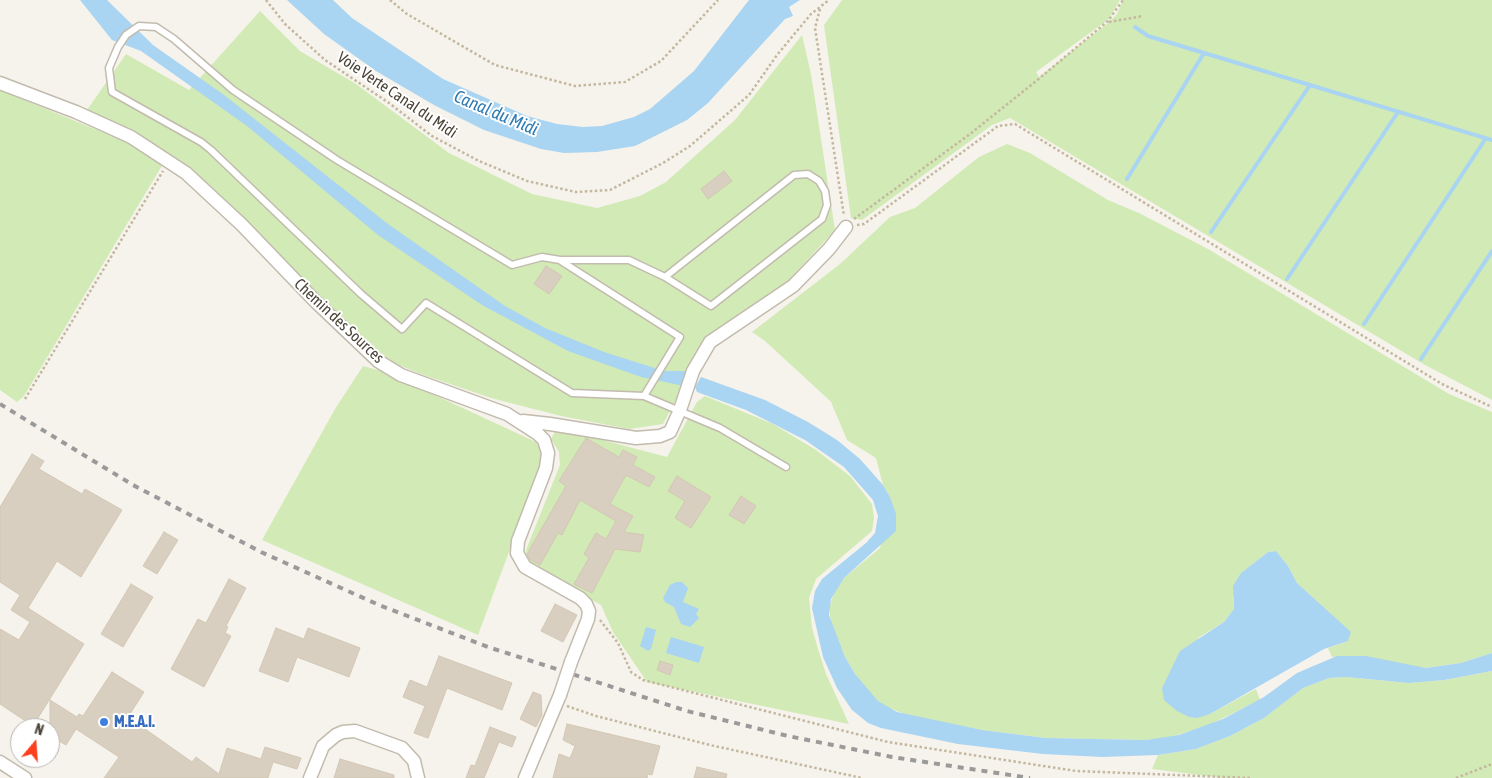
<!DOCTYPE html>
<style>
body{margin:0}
#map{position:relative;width:1492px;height:778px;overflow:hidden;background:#f6f3ec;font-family:"Asap Condensed",sans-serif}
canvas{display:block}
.north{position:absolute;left:10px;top:718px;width:50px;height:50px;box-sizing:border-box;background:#fff;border:1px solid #b7b4b0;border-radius:50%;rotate:18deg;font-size:14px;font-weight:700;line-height:20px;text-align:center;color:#4b4439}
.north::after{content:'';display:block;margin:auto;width:18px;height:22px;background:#fc3f1d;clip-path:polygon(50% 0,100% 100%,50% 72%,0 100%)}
</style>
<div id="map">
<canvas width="1492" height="778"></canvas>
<div class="north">N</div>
</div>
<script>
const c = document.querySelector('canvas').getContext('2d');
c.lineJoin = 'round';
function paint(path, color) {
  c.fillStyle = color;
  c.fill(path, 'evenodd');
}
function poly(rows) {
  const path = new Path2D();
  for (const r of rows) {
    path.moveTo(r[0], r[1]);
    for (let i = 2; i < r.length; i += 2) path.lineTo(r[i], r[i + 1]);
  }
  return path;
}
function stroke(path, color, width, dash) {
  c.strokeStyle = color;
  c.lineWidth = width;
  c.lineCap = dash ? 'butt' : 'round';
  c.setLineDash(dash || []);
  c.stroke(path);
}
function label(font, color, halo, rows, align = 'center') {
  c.font = font + ' "Asap Condensed",sans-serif';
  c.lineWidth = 4;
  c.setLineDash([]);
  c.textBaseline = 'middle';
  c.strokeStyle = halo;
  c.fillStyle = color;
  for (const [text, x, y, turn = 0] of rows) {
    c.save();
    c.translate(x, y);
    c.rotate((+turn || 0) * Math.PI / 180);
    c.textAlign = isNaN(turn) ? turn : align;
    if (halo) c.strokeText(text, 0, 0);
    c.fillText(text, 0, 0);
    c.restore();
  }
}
paint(poly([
 [842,0,1120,0,1109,19,1036,72,1039,77,1108,23,1117,14,1123,0,1492,0,1492,400,1425,365,1010,118,992,125,862,220,851,218,824,25],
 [260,11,300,51,356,84,449,153,532,194,597,208,640,196,666,182,735,120,802,35,811,74,835,230,789,280,764,299,711,333,693,357,680,392,663,424,629,429,561,416,491,398,421,374,394,363,351,329,263,237,192,171,143,139,87,110,126,54,189,90],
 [0,90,131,144,163,164,24,396,17,402,0,390],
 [1007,144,1030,153,1108,200,1141,214,1208,249,1449,394,1492,412,1492,653,1461,663,1426,668,1332,657,1328,648,1348,641,1334,617,1297,583,1288,566,1276,551,1268,552,1241,573,1233,597,1234,609,1224,622,1198,638,1210,714,1256,689,1260,700,1207,726,1171,737,1146,740,1046,738,982,730,912,717,884,706,873,697,855,674,845,657,831,622,829,608,835,590,844,578,880,548,890,497,883,485,876,458,847,440,831,402,853,422,765,341,752,332,840,264,890,217,915,208,979,157],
 [363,366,385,372,536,442,542,452,541,466,478,635,262,540,335,409],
 [705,396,773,424,816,450,850,476,872,504,874,518,872,531,816,579,809,598,812,628,818,649,826,674,849,724,647,682,613,632,601,605,528,565,526,550,560,465,559,452,551,439,557,428,667,457,697,402],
 [1492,671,1492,778,1224,778,1152,769,1158,755,1196,749,1230,736,1264,718,1303,688,1329,678,1346,677,1409,683,1444,680]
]), '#d2eab5');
paint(poly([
 [80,0,107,0,153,45,224,95,388,224,505,306,545,328,604,352,664,371,685,371,684,386,641,377,568,351,482,305,378,235,247,126,141,51,112,40],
 [287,0,333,0,352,18,443,79,527,116,557,124,583,127,602,126,634,117,650,109,694,71,749,0,800,0,789,7,793,16,785,19,708,103,687,120,635,146,597,152,564,153,541,149,484,130,434,105,376,71,324,34],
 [701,377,765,400,808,422,837,440,860,459,883,485,890,497,896,514,896,531,844,578,831,599,829,615,845,657,855,674,878,701,897,712,982,730,1046,738,1146,740,1179,735,1223,719,1264,697,1297,673,1337,656,1366,656,1426,668,1461,663,1492,653,1492,671,1444,680,1409,683,1346,677,1329,678,1303,688,1264,718,1230,736,1196,749,1158,755,1102,757,1043,754,958,744,881,728,868,723,852,710,837,688,823,657,812,608,815,591,822,579,866,543,875,533,878,516,873,500,844,467,805,440,746,410,697,392,695,387],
 [1276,551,1288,566,1297,583,1351,632,1348,641,1324,649,1210,714,1197,718,1189,717,1177,711,1164,700,1162,688,1180,651,1224,622,1234,609,1233,586,1241,573,1268,552],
 [676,582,682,582,688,588,683,602,699,609,696,614,699,618,690,627,681,624,674,607,665,602,663,598,670,585],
 [646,627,656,630,651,649,648,651,640,646],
 [671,637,704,647,699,663,666,653]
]), '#a9d4f2');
stroke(poly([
 [1135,27,1148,36,1492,140],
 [1127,179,1204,53],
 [1211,232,1310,85],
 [1287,279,1398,112],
 [1364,324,1486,138],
 [1421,359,1492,251]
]), '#a9d4f2', 4);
const building = poly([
 [724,171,732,181,708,199,701,189,724,171],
 [546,266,562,276,549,294,534,284,546,266],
 [586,438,619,457,623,450,637,457,633,465,655,477,649,487,626,475,610,504,633,516,624,532,644,535,640,552,615,549,592,593,574,584,589,558,584,554,596,533,606,539,616,521,580,500,562,535,558,533,540,565,531,560,527,554,566,486,559,481,586,438],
 [32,454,44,461,39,469,82,494,85,489,122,510,81,577,57,561,28,608,84,644,33,726,0,704,0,629,19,640,30,622,11,610,20,595,0,582,0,507,32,454],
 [677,476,711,497,691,528,675,518,685,501,668,491,677,476],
 [741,496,756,506,744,524,729,515,741,496],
 [164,532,178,540,157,574,143,566,164,532],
 [229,579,246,588,226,626,228,627,225,633,231,636,204,687,171,669,198,619,206,623,229,579],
 [131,584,153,597,123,647,101,634,131,584],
 [555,604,577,615,563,642,541,631,555,604],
 [276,628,304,639,308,628,360,648,349,677,297,657,288,682,259,671,276,628],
 [439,656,512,683,502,710,447,688,428,738,414,733,425,706,403,697,410,680,427,687,439,656],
 [660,661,673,665,670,675,657,670,660,661],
 [112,672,144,692,128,717,192,762,196,757,219,774,227,748,261,759,265,747,301,758,297,769,273,762,268,778,104,778,119,757,76,729,66,745,50,736,50,700,77,717,79,714,83,716,112,672],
 [533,692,541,695,542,715,536,727,520,719,533,692],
 [567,724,660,746,652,775,648,774,647,778,553,778,559,754,570,758,575,746,563,740,567,724],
 [490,727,516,737,512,747,499,742,484,778,466,778,471,765,475,766,490,727],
 [340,759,394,775,394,778,334,778,340,759],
 [697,767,727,774,726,778,694,778,697,767]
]);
paint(building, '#d8cfc1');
stroke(building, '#d3c7b4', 1);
const service = poly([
 [561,261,680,337,644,396,720,428,786,467],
 [644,396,572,393,426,303,402,329,361,294,211,150,201,142,112,92,109,68,118,47,126,35,139,26,156,27,174,39,233,90,337,160,512,265,542,257,560,260,629,260,665,277,711,306,822,219,827,205,825,191,819,181,808,174,794,175,665,277]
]);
const minor = poly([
 [0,83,76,112,131,137,186,173,242,225,316,302,378,361,401,375,507,414,538,434,544,440,548,453,546,468,518,541,517,553,525,567,580,598,586,604,589,611,588,619,571,662],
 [523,421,550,424,636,438,660,436,670,432,680,410,693,371,710,342,793,286,829,249,846,227],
 [0,762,25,778],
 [310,778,323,746,336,735,343,732,355,731,402,748,414,761,418,778],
 [525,778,560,695]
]);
stroke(service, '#c2bbae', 9);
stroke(minor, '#c2bbae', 15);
stroke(poly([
 [266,0,285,24,325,60,389,103,432,136,479,161,527,181,576,192,610,190,663,163,690,146,749,95,777,55,811,14,829,0],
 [390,0,407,14,495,65,575,86,625,82,661,61,718,0],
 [820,9,815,28,844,216],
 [1109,22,1143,16],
 [854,219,970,134,1035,82,1108,21,1123,0],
 [857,225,864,224,998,126,1015,124,1442,384,1492,407],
 [25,399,163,171],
 [600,620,618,643,631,672,643,680,888,742,1076,771,1251,778],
 [567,706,596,716,710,745,862,778],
 [1456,778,1492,764]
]), '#c4b79f', 2.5, [2.5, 2.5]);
stroke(service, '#fff', 6);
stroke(minor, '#fff', 12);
stroke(poly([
 [0,404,133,485,261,552,379,605,488,647,687,711,788,736,892,757,1030,778]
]), '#9a9a9a', 4, [6, 6]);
const minorBridge = poly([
 [560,695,571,662]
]);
stroke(minorBridge, '#c2bbae', 15, []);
stroke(minorBridge, '#fff', 12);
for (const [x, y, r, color] of [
 [104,722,5,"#3f7fe0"]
]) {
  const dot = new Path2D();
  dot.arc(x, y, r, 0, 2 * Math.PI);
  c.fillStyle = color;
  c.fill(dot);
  stroke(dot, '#fff', 2);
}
label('16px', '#4b4439', '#fff', [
 ["Voie Verte Canal du Midi",397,95,34],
 ["Chemin des Sources",339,321,43]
]);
label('bold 16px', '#366cbe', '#fff', [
 ["M.E.A.I.",114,722]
], 'left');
label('italic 18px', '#2e7ab2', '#fff', [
 ["Canal du Midi",496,113,23]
]);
</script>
